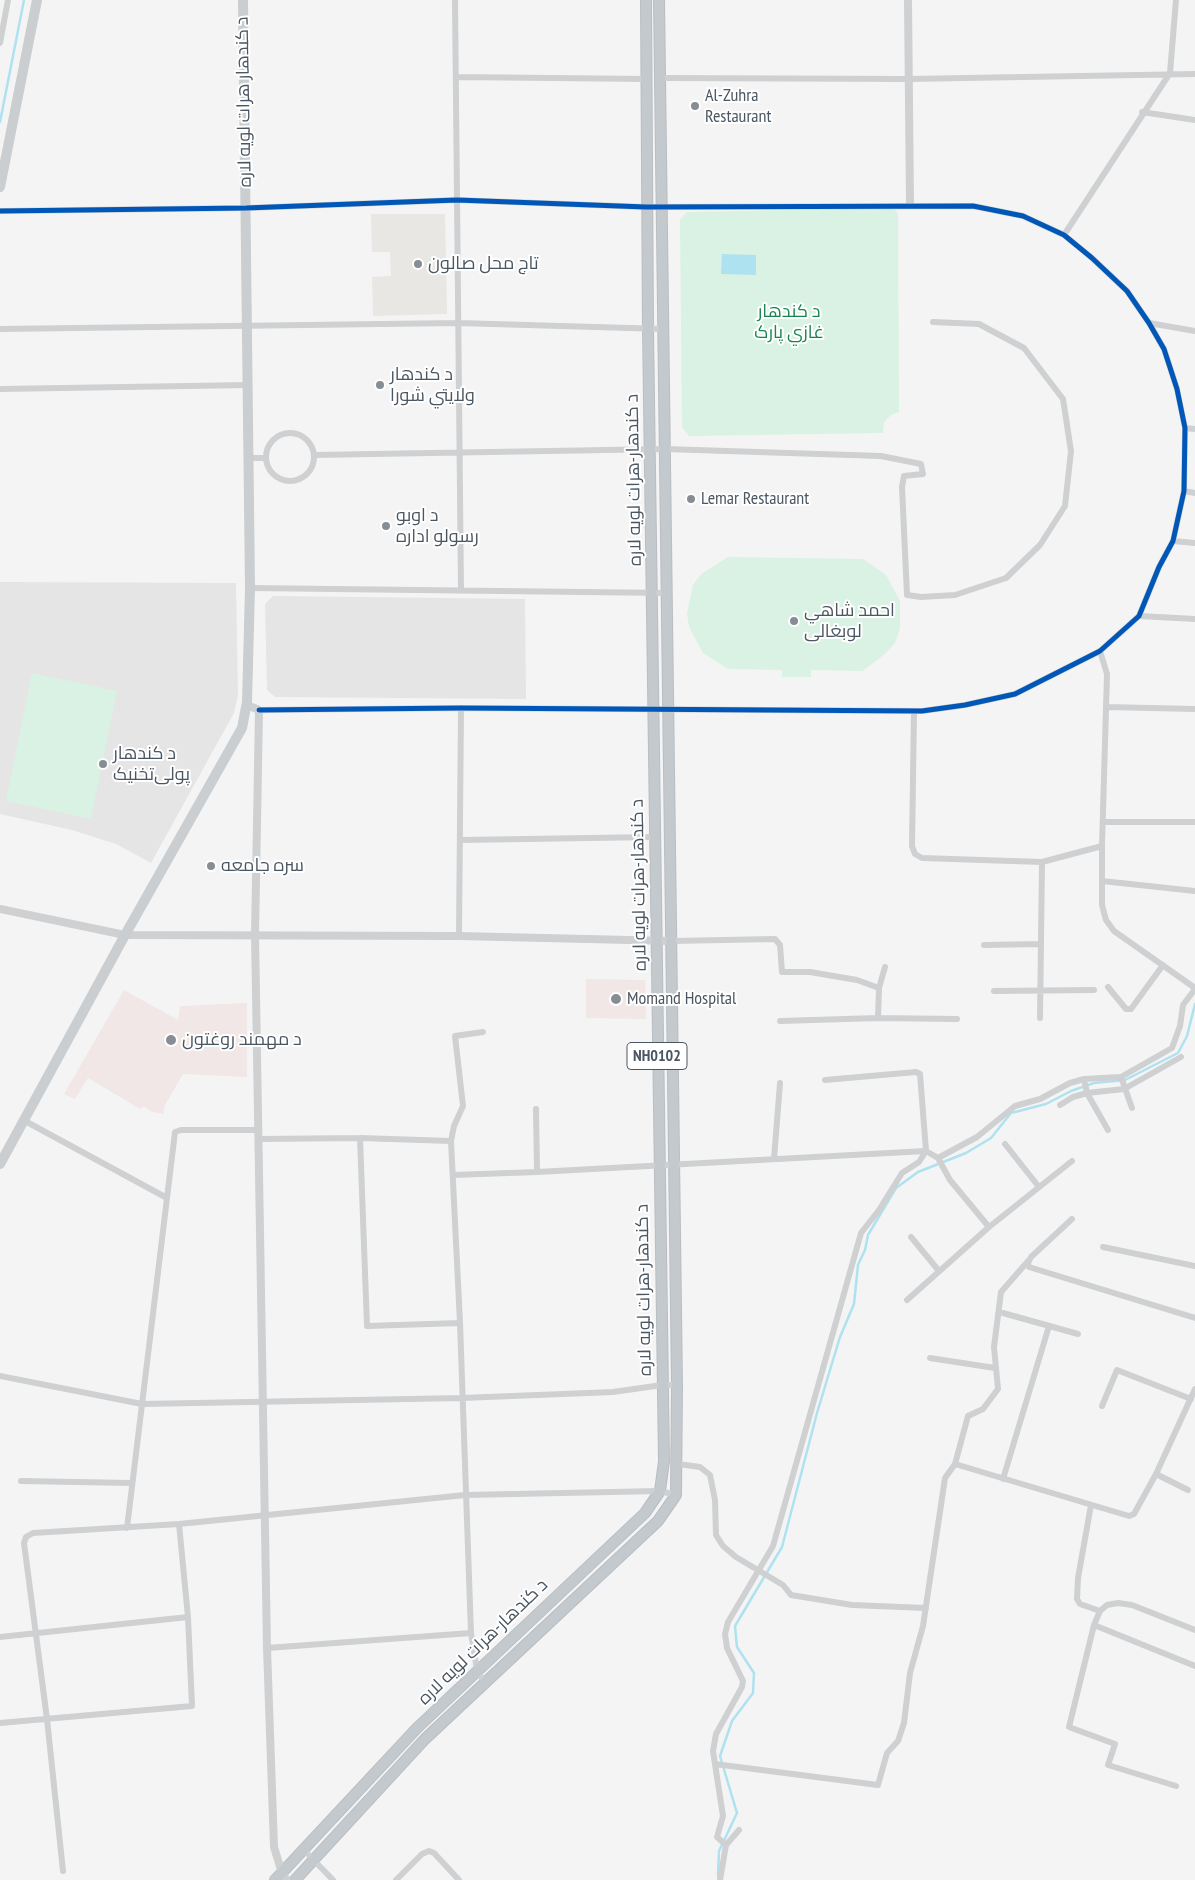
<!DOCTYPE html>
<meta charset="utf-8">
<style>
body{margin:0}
canvas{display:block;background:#f4f4f4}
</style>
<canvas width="1195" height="1880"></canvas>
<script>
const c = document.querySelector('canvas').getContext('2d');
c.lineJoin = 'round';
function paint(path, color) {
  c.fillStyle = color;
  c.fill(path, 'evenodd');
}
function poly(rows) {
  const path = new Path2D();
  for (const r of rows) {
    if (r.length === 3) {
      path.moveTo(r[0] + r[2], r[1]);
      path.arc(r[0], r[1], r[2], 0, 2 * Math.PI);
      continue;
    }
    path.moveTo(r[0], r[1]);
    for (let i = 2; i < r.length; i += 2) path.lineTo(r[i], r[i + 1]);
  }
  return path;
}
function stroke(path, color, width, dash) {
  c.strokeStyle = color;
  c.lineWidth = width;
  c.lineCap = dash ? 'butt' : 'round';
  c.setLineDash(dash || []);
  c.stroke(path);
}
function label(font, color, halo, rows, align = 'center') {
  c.font = font + ' "PT Sans Narrow",Cairo,sans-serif';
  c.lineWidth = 4;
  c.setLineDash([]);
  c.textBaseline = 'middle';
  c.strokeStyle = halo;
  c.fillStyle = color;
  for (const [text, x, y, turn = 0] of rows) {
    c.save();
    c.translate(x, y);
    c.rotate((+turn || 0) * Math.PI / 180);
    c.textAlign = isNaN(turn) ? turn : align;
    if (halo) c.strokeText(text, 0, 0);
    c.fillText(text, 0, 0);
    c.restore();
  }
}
paint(poly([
 [371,214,445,214,447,314,373,316,372,277,391,276,390,252,372,252]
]), '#e8e7e3');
paint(poly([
 [0,582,236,583,238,696,234,713,151,863,116,844,72,830,0,814],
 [273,596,525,599,526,699,275,697,267,690,265,604]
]), '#e6e5e6');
paint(poly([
 [586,979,645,980,646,1019,586,1018],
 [124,990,178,1020,180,1006,247,1003,247,1077,183,1074,164,1107,164,1114,152,1112,144,1106,140,1109,88,1078,75,1099,64,1094]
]), '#f1e7e6');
paint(poly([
 [894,208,898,214,899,412,891,415,884,422,883,433,689,436,682,427,680,219,687,212],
 [728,557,863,559,886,575,900,601,900,629,895,643,886,653,863,671,811,670,811,677,782,677,782,670,728,669,703,653,689,627,687,613,693,585,701,574],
 [32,673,117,691,91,819,6,801]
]), '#d9f2e3');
paint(poly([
 [722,254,756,255,756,275,721,274]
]), '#aee2f0');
stroke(poly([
 [0,122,24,0],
 [718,1876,719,1851,737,1813,720,1756,732,1721,753,1693,754,1673,737,1647,735,1626,782,1547,817,1413,840,1337,854,1304,858,1265,865,1250,868,1235,896,1188,918,1172,966,1153,991,1138,1011,1113,1046,1104,1071,1091,1094,1083,1125,1080,1178,1053,1187,1036,1195,1004]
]), '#aee2f0', 2.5);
const trunk = poly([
 [275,1880,417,1728,645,1513,660,1491,664,1461,648,329,646,0],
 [295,1880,425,1739,658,1521,676,1495,677,1385,659,0]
]);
stroke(trunk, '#b9bec3', 12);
stroke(poly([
 [455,0,461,591],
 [0,43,8,0],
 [456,77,646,79],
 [661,78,909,79,1195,74],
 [1142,112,1195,120],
 [0,211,246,208,457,200,646,207,973,206,1023,216,1064,235,1092,258,1127,291,1149,323,1164,349,1177,389,1185,428,1184,491,1173,541,1159,567,1139,616,1100,651,1015,694,965,705,922,711,461,708,259,710],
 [1064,235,1170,73,1176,0],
 [1149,323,1195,331],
 [0,329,458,323,664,329],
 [0,389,249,385],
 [1185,428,1195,429],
 [290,457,24],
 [315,455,665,449,881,456,921,464,923,474,904,476,902,487,907,595,921,597,955,595,1006,578,1040,545,1065,506,1071,451,1063,399,1024,348,979,324,933,322],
 [249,458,266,458],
 [1184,491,1195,493],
 [1173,541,1195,543],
 [250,588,667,593],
 [1139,616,1195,619],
 [1100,651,1107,674,1102,846,1102,905,1106,920,1114,931,1195,988],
 [1107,707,1195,709],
 [914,711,912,846,915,854,922,858,1042,862,1102,846],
 [1104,822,1195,822],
 [460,840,655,837],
 [1102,881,1195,891],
 [459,936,461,708],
 [672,941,775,939,780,945,782,972,810,972,857,980,879,988],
 [984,945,1041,944],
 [1108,987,1126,1009,1131,1009,1163,965],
 [994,991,1094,990],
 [878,1018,879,988,885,967],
 [1040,1018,1042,862],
 [780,1021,878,1018,957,1019],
 [1121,1077,1132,1108],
 [1084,1079,1087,1093,1108,1130],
 [1060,1105,1073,1097,1087,1093,1124,1089,1181,1057],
 [536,1109,537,1172],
 [25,1121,167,1198],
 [360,1138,367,1326,460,1323],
 [259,1139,360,1138,451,1141,460,1323,471,1633,477,1670,484,1682],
 [451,1141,454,1126,463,1106,455,1036,483,1032],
 [1005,1144,1039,1187],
 [938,1158,977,1137,1015,1106,1040,1099,1070,1083,1084,1079,1121,1077,1172,1048,1180,1026,1183,1005,1195,989],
 [774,1159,780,1083],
 [453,1175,537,1172,926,1151,938,1158,950,1180,989,1227],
 [1072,1219,1031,1257,1028,1263,1029,1267,1195,1318],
 [911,1237,939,1271],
 [1103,1247,1195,1266],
 [907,1300,989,1227,1072,1161],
 [1003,1313,1078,1334],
 [930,1358,995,1368],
 [0,1376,142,1404,462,1398,613,1392,662,1385,677,1385],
 [1102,1406,1117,1370,1191,1399],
 [678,1464,700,1467,710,1475,715,1500,716,1535,723,1546,736,1557,783,1585,791,1595,852,1605,926,1608],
 [955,1464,1129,1516,1134,1514,1156,1474,1195,1389],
 [1156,1474,1188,1490],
 [1003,1479,1049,1326],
 [21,1481,132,1483],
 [1091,1505,1078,1578,1077,1599,1080,1604,1100,1611],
 [127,1528,175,1132,181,1130,259,1130],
 [1094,1625,1195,1666],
 [0,1637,188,1617],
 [267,1648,471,1633],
 [0,1723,192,1706,188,1617,179,1524],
 [715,1764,878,1785,887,1753,898,1741,904,1723,910,1673,923,1626,945,1478,955,1464,968,1416,983,1409,998,1389,994,1347,1001,1292,1029,1260],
 [1176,1786,1108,1765,1115,1744,1069,1727,1094,1625,1100,1611,1107,1605,1118,1603,1132,1605,1195,1630],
 [726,1845,717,1837,723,1816,713,1751,716,1734,742,1687,743,1681,727,1648,725,1634,728,1622,773,1546,861,1233,879,1210,902,1173,919,1162,926,1151,920,1074,916,1072,825,1080],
 [304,1850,333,1880],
 [63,1871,47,1719,24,1543,26,1537,33,1533,179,1524,465,1495,660,1491,676,1495],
 [396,1880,422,1854,429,1851,434,1853,459,1880],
 [720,1880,726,1845,739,1830]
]), '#ced0d2', 6);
stroke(poly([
 [908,0,910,205],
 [247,705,259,710,255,935,267,1648,274,1847,282,1873,287,1880],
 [0,909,125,935,459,936,672,941]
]), '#ced0d2', 8);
stroke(poly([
 [0,187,37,0],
 [0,1164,125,935,242,728,247,702,250,588,243,0]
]), '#caced1', 10);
stroke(trunk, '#c4c9cd', 10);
stroke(poly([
 [0,211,246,208,457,200,646,207,973,206,1023,216,1064,235,1092,258,1127,291,1149,323,1164,349,1177,389,1185,428,1184,491,1173,541,1159,567,1139,616,1100,651,1015,694,965,705,922,711,461,708,259,710]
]), '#0057b8', 5);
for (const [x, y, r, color] of [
 [695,106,5,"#868d94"],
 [418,264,5,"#868d94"],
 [380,385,5,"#868d94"],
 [691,499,5,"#868d94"],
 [386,526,5,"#868d94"],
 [794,621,5,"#868d94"],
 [103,764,5,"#868d94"],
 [211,866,5,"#868d94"],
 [616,999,6,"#868d94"],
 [171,1040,6,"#868d94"]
]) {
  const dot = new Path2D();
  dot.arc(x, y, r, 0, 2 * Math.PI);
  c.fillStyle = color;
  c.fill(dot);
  stroke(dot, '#fff', 2);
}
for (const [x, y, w] of [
 [657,1056,60]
]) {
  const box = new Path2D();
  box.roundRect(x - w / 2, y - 13.5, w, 27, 4);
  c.fillStyle = '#fff';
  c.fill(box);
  stroke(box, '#4a5661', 1);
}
label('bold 16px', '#4a5661', null, [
 ["NH0102",657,1056]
]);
label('18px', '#4a5661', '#fff', [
 ["Al-Zuhra",705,96],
 ["Restaurant",705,117],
 ["تاج محل صالون",428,264],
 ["د کندهار",390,375],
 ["ولايتي شورا",390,396],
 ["Lemar Restaurant",701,499],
 ["د اوبو",396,516],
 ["رسولو اداره",396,537],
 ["احمد شاهي",804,611],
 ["لوبغالی",804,632],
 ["د کندهار",113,754],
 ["پولی‌تخنیک",113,775],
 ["سره جامعه",221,866],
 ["Momand Hospital",627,999],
 ["د مهمند روغتون",182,1040]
], 'left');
label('18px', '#4a5661', '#fff', [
 ["د کندهار هرات لویه لاره",244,102,-91],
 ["د کندهار-هرات لويه لاره",634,480,-91],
 ["د کندهار-هرات لويه لاره",639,885,-91],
 ["د کندهار-هرات لويه لاره",644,1290,-91],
 ["د کندهار-هرات لويه لاره",483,1642,-44]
]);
label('18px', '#17864f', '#fff', [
 ["د کندهار",789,312],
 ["غازي پارک",789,333]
]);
</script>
